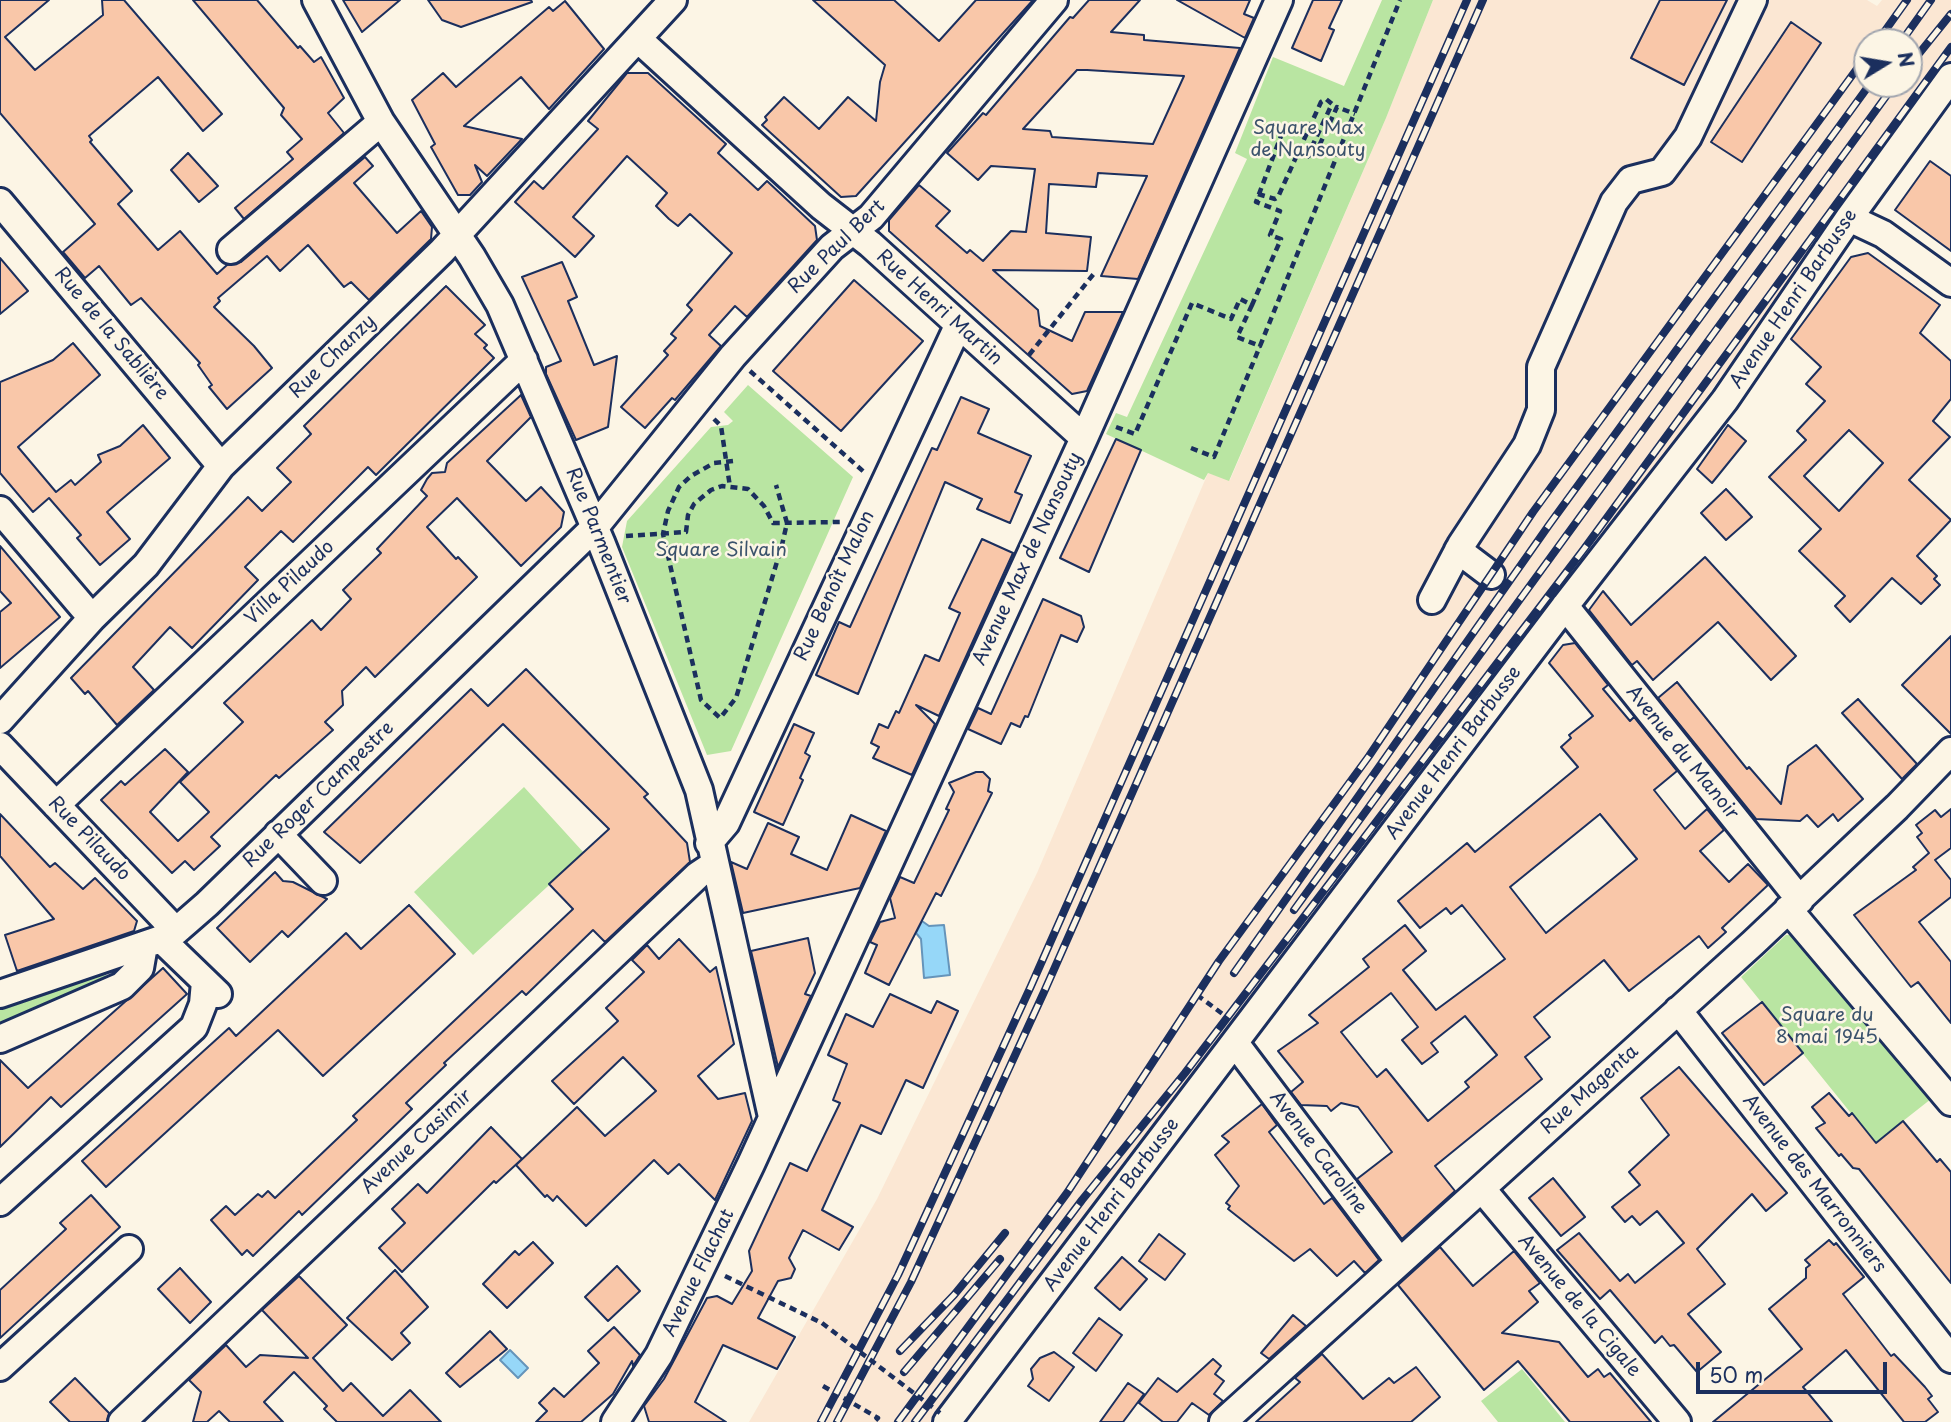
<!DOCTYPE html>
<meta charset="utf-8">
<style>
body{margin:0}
#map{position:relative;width:1951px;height:1422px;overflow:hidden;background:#fcf5e5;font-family:"Playpen Sans",sans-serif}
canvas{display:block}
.north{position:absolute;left:1853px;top:28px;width:70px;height:70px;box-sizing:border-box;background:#fcf5e5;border:2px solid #a2a6af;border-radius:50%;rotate:79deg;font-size:19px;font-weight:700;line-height:28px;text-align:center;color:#1b2f5e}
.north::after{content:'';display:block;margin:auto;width:24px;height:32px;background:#1b2f5e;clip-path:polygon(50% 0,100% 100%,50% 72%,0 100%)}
.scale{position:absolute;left:1696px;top:1362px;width:191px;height:32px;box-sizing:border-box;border:4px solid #1b2f5e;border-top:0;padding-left:9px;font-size:21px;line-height:24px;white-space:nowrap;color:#1b2f5e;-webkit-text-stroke:5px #fcf5e5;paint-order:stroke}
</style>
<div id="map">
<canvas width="1951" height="1422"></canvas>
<div class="north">N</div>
<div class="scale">50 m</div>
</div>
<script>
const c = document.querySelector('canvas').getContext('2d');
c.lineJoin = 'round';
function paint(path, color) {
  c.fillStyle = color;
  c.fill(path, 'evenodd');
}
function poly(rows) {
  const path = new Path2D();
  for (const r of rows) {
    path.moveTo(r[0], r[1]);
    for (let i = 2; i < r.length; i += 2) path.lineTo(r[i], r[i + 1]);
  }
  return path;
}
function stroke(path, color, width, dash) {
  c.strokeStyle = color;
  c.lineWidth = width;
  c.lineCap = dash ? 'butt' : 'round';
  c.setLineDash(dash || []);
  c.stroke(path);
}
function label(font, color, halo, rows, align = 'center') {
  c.font = font + ' "Playpen Sans",sans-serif';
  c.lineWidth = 5;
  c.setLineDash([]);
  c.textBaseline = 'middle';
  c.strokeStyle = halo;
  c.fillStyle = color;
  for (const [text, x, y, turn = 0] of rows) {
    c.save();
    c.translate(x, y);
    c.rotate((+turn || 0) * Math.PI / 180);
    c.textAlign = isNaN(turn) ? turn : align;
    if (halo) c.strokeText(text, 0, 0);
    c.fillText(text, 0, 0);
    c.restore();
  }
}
paint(poly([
 [1433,0,1867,0,1877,6,1882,0,1951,0,1951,66,1396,817,940,1422,749,1422,877,1199,1037,873,1208,473,1230,480,1386,118],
 [1867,42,1909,42,1909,84,1867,84]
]), '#fbe7d3');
paint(poly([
 [1382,0,1433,0,1386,118,1229,481,1208,473,1204,480,1106,434,1116,413,1127,417,1247,159,1235,153,1273,57,1344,86],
 [748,385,853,477,731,751,707,755,622,547,627,521,711,427,728,425,733,421,724,412],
 [524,787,584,853,473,955,414,892],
 [1786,935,1798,935,1931,1099,1875,1143,1741,977],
 [105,972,106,976,0,1023,0,1009],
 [1522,1369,1565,1422,1498,1422,1481,1401]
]), '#b9e5a2');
const water = poly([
 [922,921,929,926,944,925,950,975,924,978,921,939,916,933,922,921],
 [510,1350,528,1368,518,1378,500,1360,510,1350]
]);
paint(water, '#96d7f8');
stroke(water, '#6594ba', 2);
const building = poly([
 [0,0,49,0,5,37,35,70,103,15,102,0,124,0,222,114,203,131,158,77,89,136,92,140,90,142,132,191,118,204,158,250,180,231,217,274,227,265,241,262,365,157,373,166,354,183,397,233,421,211,432,227,431,239,369,300,351,282,344,287,308,245,280,271,267,256,218,298,220,301,214,307,254,346,272,368,227,409,209,387,212,385,198,365,200,363,141,298,131,305,99,266,85,278,63,252,95,224,0,113,0,0],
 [193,0,257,0,298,48,300,46,314,62,321,57,344,98,328,113,344,133,244,219,235,208,293,159,287,152,302,139,281,115,284,108,193,0],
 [343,0,400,0,362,32,343,0],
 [428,0,531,0,532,2,461,27,442,20,428,0],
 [813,0,894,0,939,41,976,0,1033,0,856,196,841,197,762,125,767,120,765,117,784,97,819,129,848,97,876,121,880,82,885,65,813,0],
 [1089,0,1140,0,1111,32,1144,35,1144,40,1240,48,1138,279,1101,276,1147,176,1098,173,1096,187,1049,184,1046,233,1091,237,1087,271,993,270,1038,310,1040,326,1072,341,1085,312,1123,312,1087,391,1072,394,889,231,889,220,919,185,950,211,936,226,967,253,970,250,983,261,1011,231,1026,232,1035,169,991,166,978,180,947,153,983,113,986,115,1070,17,1073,18,1089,0],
 [1077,70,1087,70,1184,76,1153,144,1052,137,1050,131,1023,129,1077,70],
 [1177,0,1250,0,1244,14,1254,18,1245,38,1177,0],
 [1313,0,1342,0,1329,28,1334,30,1321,61,1292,48,1313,0],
 [1660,0,1727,0,1684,85,1631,58,1660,0],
 [565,1,604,49,549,109,521,77,464,126,522,139,487,176,475,165,482,182,470,195,458,195,431,147,435,144,412,100,443,73,456,87,549,7,553,11,565,1],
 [1791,22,1821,43,1742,162,1711,142,1791,22],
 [627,73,648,73,726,144,718,153,758,190,767,181,815,226,817,240,747,317,735,306,709,335,721,346,675,400,672,398,645,428,621,407,668,355,664,351,676,338,671,334,692,310,687,305,732,253,690,214,678,226,669,219,656,206,667,193,627,156,573,217,594,236,575,257,515,202,534,181,543,189,598,129,588,121,627,73],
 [188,153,218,186,199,202,171,170,188,153],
 [1930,161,1951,176,1951,251,1895,210,1930,161],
 [1868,253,1940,305,1920,333,1951,361,1951,399,1933,421,1950,437,1909,480,1951,520,1917,556,1937,576,1934,579,1940,585,1921,604,1892,578,1850,622,1835,606,1845,596,1799,551,1821,529,1769,477,1806,440,1797,431,1825,401,1806,384,1821,367,1791,339,1851,257,1868,253],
 [1849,430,1883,463,1839,511,1804,476,1849,430],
 [0,258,28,291,0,314,0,258],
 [562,262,577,297,568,301,594,365,617,356,608,427,576,440,546,374,546,367,561,361,522,277,562,262],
 [854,280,923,341,841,431,773,371,854,280],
 [446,286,485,325,475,334,487,345,484,348,494,358,376,475,368,467,293,542,281,531,245,567,258,580,192,648,170,627,133,667,154,690,117,725,88,691,85,694,71,678,248,497,262,511,291,482,277,468,311,434,304,426,446,286],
 [73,343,100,375,18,447,56,492,71,480,75,485,101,462,98,455,120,446,143,425,170,458,107,512,130,539,100,565,77,538,81,535,49,498,33,512,0,473,0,382,53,360,73,343],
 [521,395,531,417,487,461,526,501,541,487,564,512,561,527,521,566,457,498,427,527,456,559,458,557,477,577,375,677,366,667,342,691,343,705,325,722,333,730,279,778,276,775,211,837,220,846,194,870,185,861,172,873,101,800,121,781,125,785,165,749,188,772,150,812,178,841,209,812,180,782,243,722,224,703,312,620,321,630,351,599,343,590,381,553,377,549,427,496,421,490,427,479,432,473,445,472,447,463,521,395],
 [961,397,989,409,978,433,1031,456,1015,492,1022,495,1010,523,977,509,982,499,945,482,858,694,816,675,839,622,850,627,932,448,937,450,961,397],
 [1728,425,1746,441,1712,483,1697,469,1728,425],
 [1116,439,1141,450,1089,572,1060,558,1116,439],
 [1726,489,1752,517,1726,540,1701,513,1726,489],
 [982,539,1013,553,939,716,916,705,935,724,912,775,873,758,879,747,871,743,879,724,888,728,896,711,899,713,925,655,939,661,960,613,949,608,982,539],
 [0,546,60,617,0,668,0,612,11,603,0,591,0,546],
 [1705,557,1796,656,1771,680,1718,622,1653,680,1637,661,1632,665,1589,610,1603,591,1631,625,1705,557],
 [1043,599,1081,616,1084,627,1077,642,1061,635,1028,717,1025,716,1020,727,1011,723,1001,744,968,729,978,708,991,714,1043,599],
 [1951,636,1951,734,1902,685,1951,636],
 [1575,643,1608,685,1603,689,1630,721,1634,717,1677,771,1654,790,1685,829,1707,809,1724,830,1700,851,1729,882,1748,864,1768,885,1722,928,1726,932,1708,948,1699,936,1629,991,1604,960,1534,1017,1550,1037,1525,1057,1542,1079,1435,1166,1455,1191,1402,1239,1357,1179,1392,1152,1358,1107,1341,1103,1331,1111,1327,1106,1301,1105,1291,1092,1303,1082,1278,1051,1318,1023,1309,1015,1369,967,1363,959,1405,925,1426,951,1403,970,1436,1010,1505,959,1462,905,1451,914,1446,908,1420,928,1398,901,1467,843,1475,852,1578,767,1561,747,1571,738,1569,735,1593,716,1549,663,1563,645,1575,643],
 [1600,814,1637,859,1546,933,1510,887,1600,814],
 [1391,993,1418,1027,1402,1040,1422,1064,1438,1052,1431,1043,1465,1016,1497,1055,1465,1082,1469,1087,1428,1121,1386,1069,1377,1077,1341,1032,1391,993],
 [526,669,648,794,644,797,687,843,690,862,605,942,593,930,526,995,522,991,444,1063,446,1065,406,1103,412,1109,302,1215,299,1211,253,1256,247,1250,242,1255,211,1220,226,1206,235,1215,258,1194,262,1197,268,1191,275,1198,357,1120,353,1116,573,909,549,884,609,829,503,724,360,863,324,832,471,689,488,706,526,669],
 [1677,682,1747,769,1749,767,1781,804,1788,766,1816,745,1863,799,1838,821,1833,814,1818,827,1807,815,1800,821,1756,819,1658,698,1677,682],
 [1858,699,1917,764,1902,779,1842,713,1858,699],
 [794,724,814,733,805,753,810,756,800,778,803,780,783,825,754,812,794,724],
 [976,772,983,772,990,779,988,791,992,793,941,896,936,893,889,985,865,973,877,945,870,942,880,922,895,918,890,898,900,877,914,883,949,810,946,809,954,792,949,783,976,772],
 [1951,809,1951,848,1935,860,1951,880,1951,897,1919,922,1951,962,1951,1023,1918,982,1911,987,1854,915,1916,870,1913,867,1929,853,1917,837,1922,833,1916,825,1935,810,1941,817,1951,809],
 [0,814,50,867,55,863,83,889,95,878,137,921,134,931,17,971,5,935,54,919,0,856,0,814],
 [851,815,886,831,860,888,743,913,731,862,747,869,768,823,799,837,791,854,827,870,851,815],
 [275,872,283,881,293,882,327,899,288,937,282,931,250,962,217,928,275,872],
 [409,905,455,954,323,1076,278,1030,106,1187,82,1161,229,1028,236,1036,346,933,361,949,409,905],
 [808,938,815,973,805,994,811,996,778,1067,751,951,808,938],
 [679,939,710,972,716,967,734,1044,698,1076,718,1099,745,1093,752,1121,715,1200,679,1164,668,1174,654,1160,586,1226,557,1196,553,1201,547,1195,545,1197,516,1165,577,1107,605,1136,656,1091,623,1057,574,1104,552,1081,618,1021,606,1008,644,972,632,960,647,945,659,959,679,939],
 [163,968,187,994,61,1107,51,1097,0,1147,0,1060,28,1088,163,968],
 [890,994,931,1013,937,1001,958,1011,923,1088,906,1080,881,1134,861,1125,822,1210,853,1227,839,1250,803,1230,789,1258,795,1269,791,1278,778,1281,758,1318,795,1337,777,1369,723,1345,695,1402,726,1422,649,1422,644,1406,664,1379,707,1298,717,1296,732,1304,752,1271,749,1251,790,1163,807,1171,840,1103,833,1100,847,1064,828,1055,846,1014,873,1027,890,994],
 [1762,1002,1803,1053,1764,1085,1722,1033,1762,1002],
 [1679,1067,1787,1193,1766,1211,1752,1194,1697,1249,1725,1284,1688,1314,1721,1352,1697,1372,1674,1345,1670,1346,1662,1336,1655,1343,1610,1290,1600,1299,1557,1250,1579,1233,1620,1281,1628,1274,1635,1283,1684,1243,1657,1211,1640,1225,1632,1216,1625,1222,1612,1207,1640,1185,1629,1172,1669,1135,1641,1098,1679,1067],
 [1829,1093,1849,1116,1852,1113,1876,1143,1903,1121,1937,1162,1940,1159,1951,1172,1951,1283,1859,1169,1853,1168,1841,1154,1839,1156,1816,1128,1825,1123,1812,1107,1829,1093],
 [1262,1104,1277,1125,1269,1132,1303,1176,1324,1204,1332,1198,1379,1260,1365,1273,1354,1261,1337,1276,1310,1249,1294,1261,1228,1209,1230,1206,1226,1203,1239,1186,1215,1155,1229,1142,1222,1136,1262,1104],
 [491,1127,522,1159,496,1183,494,1181,402,1272,379,1248,405,1223,392,1209,418,1184,427,1193,491,1127],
 [1553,1178,1585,1217,1561,1236,1529,1198,1553,1178],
 [91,1195,120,1227,0,1338,0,1290,66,1229,60,1223,91,1195],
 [1159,1234,1185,1254,1165,1280,1139,1261,1159,1234],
 [1829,1240,1834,1245,1836,1243,1864,1277,1843,1294,1891,1356,1894,1354,1925,1387,1932,1396,1928,1399,1938,1412,1925,1422,1904,1422,1846,1350,1803,1387,1832,1422,1713,1422,1802,1349,1769,1309,1806,1278,1806,1268,1810,1265,1805,1260,1829,1240],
 [533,1242,553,1263,507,1308,483,1284,515,1251,519,1255,533,1242],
 [1440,1247,1473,1286,1514,1251,1540,1283,1529,1291,1538,1302,1502,1333,1559,1342,1588,1377,1598,1369,1604,1377,1610,1373,1651,1422,1570,1422,1518,1361,1484,1390,1398,1285,1440,1247],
 [1122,1257,1147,1279,1120,1310,1095,1288,1122,1257],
 [617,1266,640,1291,608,1321,585,1297,617,1266],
 [180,1268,211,1302,190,1323,158,1289,180,1268],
 [395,1270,428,1307,401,1333,410,1343,392,1360,347,1318,395,1270],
 [299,1276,347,1325,313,1358,343,1391,351,1383,383,1416,410,1390,441,1422,337,1422,324,1409,327,1406,294,1372,264,1402,283,1422,230,1422,219,1411,207,1422,193,1422,201,1392,189,1380,226,1345,246,1367,260,1355,308,1358,262,1310,299,1276],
 [1293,1315,1306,1326,1269,1359,1261,1353,1293,1315],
 [1099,1318,1122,1335,1096,1371,1073,1353,1099,1318],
 [614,1327,640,1355,633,1366,632,1361,613,1394,581,1422,536,1422,547,1411,539,1403,554,1388,564,1397,599,1363,588,1351,614,1327],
 [490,1331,507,1349,460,1387,446,1373,490,1331],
 [1054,1352,1074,1367,1049,1401,1028,1386,1033,1379,1031,1369,1040,1358,1054,1352],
 [1322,1354,1363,1399,1389,1378,1394,1383,1416,1367,1440,1397,1411,1422,1256,1422,1300,1382,1295,1378,1322,1354],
 [1213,1359,1221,1366,1215,1374,1224,1381,1214,1394,1223,1401,1209,1415,1192,1403,1177,1422,1163,1422,1139,1403,1158,1378,1177,1392,1213,1359],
 [75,1378,109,1413,107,1422,70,1422,50,1402,75,1378],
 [1128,1383,1144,1394,1123,1422,1100,1422,1128,1383]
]);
paint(building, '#f9c7a9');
stroke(building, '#1b2f5e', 2);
const minor = poly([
 [316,0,381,122,472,257,500,305,601,542,699,790,772,1117],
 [638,39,821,206,870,244,1084,438],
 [0,202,221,466],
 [1849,218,1883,234,1951,283],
 [231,250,381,122],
 [0,510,92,618],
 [1458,550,1491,575],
 [1432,600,1461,545,1527,445,1541,410,1541,367,1614,202,1631,180,1662,172,1688,137,1753,0],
 [1565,606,1800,900],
 [0,720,92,618,146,565,221,466,442,251,673,0],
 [0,746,176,931],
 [56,805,524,360],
 [278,834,323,881],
 [709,843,726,823,958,326],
 [1788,909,1951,1102],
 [161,939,218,994],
 [0,994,161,939,176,931,207,904,595,527,733,356,832,247,871,217,1054,0],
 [1678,1010,1951,1359],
 [0,1039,122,986,140,968,144,945],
 [1235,1043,1400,1262],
 [1482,1189,1677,1422],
 [0,1202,194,1027,203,1004,205,982],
 [0,1367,129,1249],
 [122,1422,698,875,713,865],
 [615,1422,659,1355,751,1164,1084,438,1279,0],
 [947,1422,1565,606,1725,400,1849,218,1951,77],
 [1223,1422,1753,943,1897,807,1951,751]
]);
stroke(minor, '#1b2f5e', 32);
stroke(poly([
 [1258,194,1275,199,1278,197,1321,102,1326,99,1332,104,1308,155,1310,158,1315,155,1337,107,1355,114],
 [1252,305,1237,337,1260,346,1400,0],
 [1029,355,1096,271],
 [750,371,864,472],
 [714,419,721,426,730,487],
 [1116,427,1135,434,1192,303,1231,319,1240,299,1252,305,1281,239,1270,235,1280,211,1256,202,1281,136],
 [1191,448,1214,457,1260,346],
 [733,461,714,463,691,476,679,487,668,511,663,534,701,700,720,718,736,698,782,545,787,523,776,485],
 [626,536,686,532,688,515,694,504,711,490,722,486,748,489,764,506,773,523,841,522],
 [1197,995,1224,1015],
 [725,1276,822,1323],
 [823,1386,878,1418,874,1422]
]), '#1b2f5e', 4.5, [7, 5]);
stroke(minor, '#fcf5e5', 26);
const rail = poly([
 [1877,42,1907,0],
 [1901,42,1931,0],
 [1909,66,1951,14],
 [1294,910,1895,84],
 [1234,973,1549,525,1870,84],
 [900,1351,954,1295,1005,1233],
 [904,1372,1000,1259],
 [821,1422,898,1275,1031,986,1467,0],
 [837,1422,911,1282,1044,992,1483,0],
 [898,1422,1067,1193,1219,961,1369,756,1533,512,1867,55],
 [915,1422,1082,1200,1185,1073,1584,549,1951,47]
]);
stroke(rail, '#1b2f5e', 8);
stroke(rail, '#fcf5e5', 5, [16]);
stroke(poly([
 [822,1323,940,1413]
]), '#1b2f5e', 4.5, [7, 5]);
label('19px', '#3b536c', '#fcf5e5', [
 ["Square Max",1308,129],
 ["de Nansouty",1308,151],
 ["Square Silvain",721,551],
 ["Square du",1827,1016],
 ["8 mai 1945",1827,1038]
]);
label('19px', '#1b2f5e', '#fcf5e5', [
 ["Rue Paul Bert",837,247,-44],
 ["Avenue Henri Barbusse",1794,299,-56],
 ["Rue Henri Martin",939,308,42],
 ["Rue de la Sablière",111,334,50],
 ["Rue Chanzy",333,357,-44],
 ["Rue Parmentier",598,536,68],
 ["Avenue Max de Nansouty",1028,559,-65],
 ["Villa Pilaudo",290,583,-43],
 ["Rue Benoît Malon",835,586,-65],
 ["Avenue Henri Barbusse",1454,753,-53],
 ["Avenue du Manoir",1682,753,51],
 ["Rue Roger Campestre",319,795,-44],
 ["Rue Pilaudo",89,839,46],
 ["Rue Magenta",1590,1090,-42],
 ["Avenue Casimir",417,1142,-43],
 ["Avenue Caroline",1318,1153,53],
 ["Avenue des Marronniers",1814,1184,52],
 ["Avenue Henri Barbusse",1112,1205,-53],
 ["Avenue Flachat",699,1273,-64],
 ["Avenue de la Cigale",1579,1306,50]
]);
</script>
